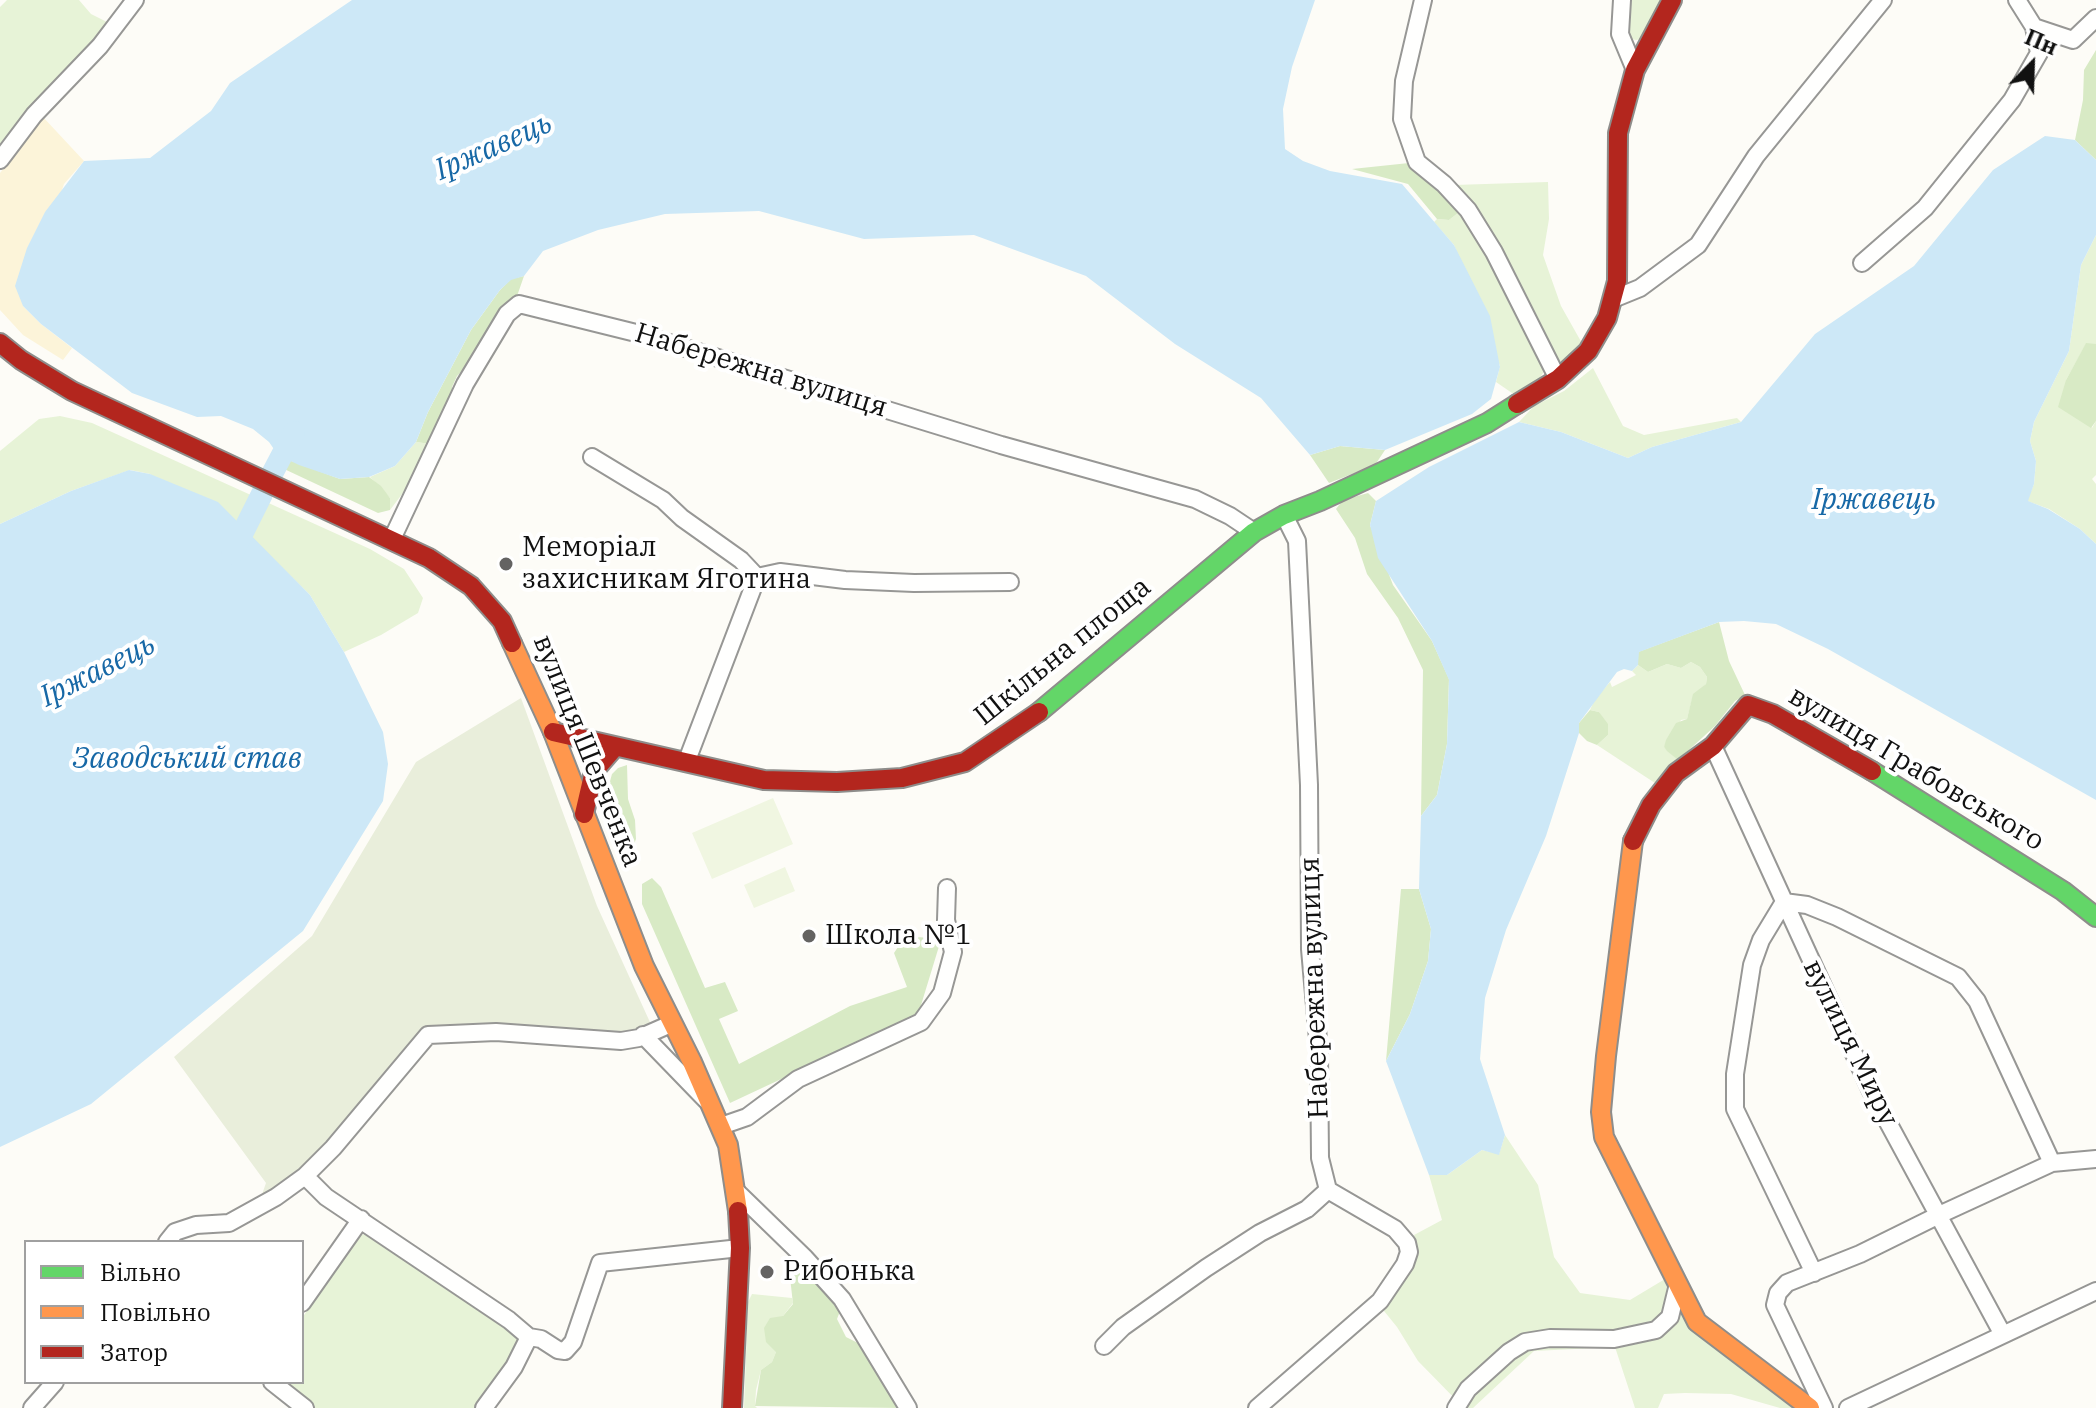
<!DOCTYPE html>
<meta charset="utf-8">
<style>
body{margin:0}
#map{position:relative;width:2096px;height:1408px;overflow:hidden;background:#fdfcf7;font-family:"IBM Plex Serif",serif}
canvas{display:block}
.legend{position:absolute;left:24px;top:1240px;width:280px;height:144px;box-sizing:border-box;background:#fff;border:2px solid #a0a0a0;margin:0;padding:10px 14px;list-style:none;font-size:24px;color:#111}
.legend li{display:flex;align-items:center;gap:16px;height:40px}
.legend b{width:40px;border:2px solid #a0a0a0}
.north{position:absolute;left:1992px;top:24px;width:80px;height:80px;-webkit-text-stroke:6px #fff;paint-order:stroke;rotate:23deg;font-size:22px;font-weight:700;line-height:32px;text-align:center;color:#111}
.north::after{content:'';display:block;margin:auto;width:28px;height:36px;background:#111;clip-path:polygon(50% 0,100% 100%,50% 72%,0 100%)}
</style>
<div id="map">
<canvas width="2096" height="1408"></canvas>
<ul class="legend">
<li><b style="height:10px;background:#63d668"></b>Вільно</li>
<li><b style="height:10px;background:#ff974d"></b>Повільно</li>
<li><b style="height:10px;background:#b3261e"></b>Затор</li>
</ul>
<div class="north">Пн</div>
</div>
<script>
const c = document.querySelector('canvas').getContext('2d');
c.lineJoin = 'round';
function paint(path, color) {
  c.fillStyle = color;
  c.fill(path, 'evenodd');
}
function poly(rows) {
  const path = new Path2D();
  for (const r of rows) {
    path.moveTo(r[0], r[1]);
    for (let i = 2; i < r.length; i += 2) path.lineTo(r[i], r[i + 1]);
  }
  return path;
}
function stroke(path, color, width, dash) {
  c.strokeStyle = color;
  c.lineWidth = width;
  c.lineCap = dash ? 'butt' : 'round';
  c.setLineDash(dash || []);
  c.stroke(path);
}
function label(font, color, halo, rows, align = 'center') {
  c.font = font + ' "IBM Plex Serif",serif';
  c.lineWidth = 8;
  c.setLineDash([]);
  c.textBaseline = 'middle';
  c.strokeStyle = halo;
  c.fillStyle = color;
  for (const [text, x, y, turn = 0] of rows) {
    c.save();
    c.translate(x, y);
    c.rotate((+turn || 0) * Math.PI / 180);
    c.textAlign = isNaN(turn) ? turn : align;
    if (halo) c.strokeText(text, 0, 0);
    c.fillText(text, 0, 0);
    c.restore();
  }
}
paint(poly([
 [7,0,79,0,91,14,111,24,0,151,0,7],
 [1627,0,1663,0,1642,39,1636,40,1628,38],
 [1548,182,1549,219,1543,255,1561,306,1583,345,1569,361,1559,361,1553,356,1454,185],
 [1458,213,1468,218,1542,358,1543,373,1537,382,1520,393,1512,393,1496,382,1500,366,1454,245,1434,222,1437,219,1449,220],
 [2096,235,2096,344,2086,344,2066,380,2092,428,2096,421,2096,475,2092,479,2096,484,2096,544,2080,529,2049,509,2027,501,2034,484,2036,461,2030,441,2034,422,2069,351,2081,265],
 [1593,368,1623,426,1644,435,1737,418,1741,422,1652,447,1628,458,1561,432,1519,422,1534,406,1564,391],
 [60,416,92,423,370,549,404,569,423,598,418,613,381,635,344,652,310,595,269,555,150,474,130,470,71,491,0,524,0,451,39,419],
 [416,442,431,444,409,485,390,510,390,498,370,477,395,466],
 [1691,662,1700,667,1707,677,1706,684,1692,700,1687,719,1681,720,1664,747,1678,760,1658,785,1597,745,1608,735,1599,712,1590,710,1595,699,1610,682,1612,687,1636,675,1632,671,1638,665,1648,672,1667,664,1681,668],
 [1505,1135,1538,1185,1554,1257,1580,1293,1630,1300,1665,1279,1698,1320,1814,1408,1780,1408,1731,1394,1685,1393,1664,1394,1658,1408,1635,1408,1615,1347,1534,1351,1473,1408,1464,1408,1418,1361,1397,1327,1384,1311,1385,1304,1415,1263,1418,1249,1414,1235,1442,1220,1429,1175,1447,1175,1482,1150,1499,1154],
 [367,1234,454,1290,523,1339,479,1408,311,1408,278,1382,302,1382,302,1318,360,1235],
 [752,1294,792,1298,793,1303,783,1316,776,1352,772,1362,761,1370,756,1390,755,1406,757,1408,744,1408,748,1302]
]), '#e7f3d7');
paint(poly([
 [2096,50,2096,160,2075,140,2083,100,2084,70],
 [1409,163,1451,201,1458,213,1449,220,1437,219,1408,184,1352,169],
 [524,276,516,299,505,304,474,359,457,376,452,387,452,402,431,444,416,442,428,412,471,330,500,290,511,279],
 [2086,343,2096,344,2096,421,2091,428,2058,407,2066,380],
 [1340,446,1385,450,1375,465,1329,483,1310,455],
 [286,459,340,479,369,477,381,486,390,498,390,510,378,513,282,468,282,463],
 [1368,493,1376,501,1370,525,1393,585,1432,641,1449,679,1447,744,1437,795,1421,816,1423,670,1398,618,1367,574,1355,538,1336,509,1343,500],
 [1719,622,1729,661,1745,695,1735,701,1715,726,1678,760,1667,751,1664,747,1666,740,1676,723,1687,719,1693,694,1706,684,1707,677,1700,667,1691,662,1681,668,1667,664,1648,672,1638,665,1638,652],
 [1590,710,1599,712,1608,724,1608,735,1597,745,1587,741,1579,733,1579,723],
 [627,765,628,799,635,820,636,839,629,857,609,835,606,820,614,805,609,785,612,774,618,768],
 [652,878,661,887,705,988,725,982,738,1011,719,1019,739,1064,850,1006,907,987,894,953,900,944,917,937,930,938,940,943,918,1015,730,1103,642,904,642,884],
 [1401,889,1419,889,1431,929,1428,961,1410,1014,1386,1061],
 [797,1269,807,1269,842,1306,837,1319,846,1337,858,1343,891,1387,901,1408,755,1406,761,1370,772,1362,776,1352,766,1342,764,1328,770,1318,783,1316,793,1304,790,1277]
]), '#d8eac5');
paint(poly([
 [43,117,84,161,64,184,23,306,41,324,72,348,63,360,23,335,0,310,0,173]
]), '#fcf4d9');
paint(poly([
 [521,698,597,906,654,1031,643,1035,440,1033,333,1148,259,1203,266,1183,174,1057,312,936,416,762]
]), '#e9eedb');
paint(poly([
 [773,798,793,844,712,879,692,833],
 [785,867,795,891,754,908,744,885]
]), '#f0f6e1');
paint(poly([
 [352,0,1315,0,1292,67,1283,109,1285,149,1303,161,1330,171,1402,184,1454,245,1490,316,1500,367,1491,399,1472,414,1385,450,1340,446,1310,455,1261,398,1175,344,1086,276,974,235,864,239,759,211,665,214,598,230,543,251,524,276,511,280,500,290,471,330,428,412,416,442,395,466,369,477,340,479,299,465,278,455,269,442,253,429,221,416,197,417,132,393,41,324,23,306,15,286,27,248,45,212,84,161,150,158,211,111,230,83],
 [2045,136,2075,140,2096,160,2096,235,2081,265,2069,351,2034,422,2030,441,2036,461,2034,484,2028,501,2048,509,2080,529,2096,544,2096,800,1828,649,1776,624,1744,621,1719,622,1639,652,1638,665,1632,671,1624,669,1617,672,1579,723,1579,733,1546,836,1506,930,1485,998,1480,1059,1505,1135,1499,1155,1482,1150,1447,1175,1429,1175,1386,1061,1410,1014,1428,961,1431,929,1419,889,1421,816,1437,795,1447,744,1449,680,1432,641,1378,558,1370,525,1376,501,1429,467,1519,422,1561,432,1628,458,1652,447,1741,422,1815,334,1914,266,1993,170],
 [129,470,150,474,218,502,310,595,344,652,383,732,388,764,383,801,303,931,91,1104,0,1147,0,524,71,491]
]), '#cde8f7');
stroke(poly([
 [272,474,294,432],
 [232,554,262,494]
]), '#cde8f7', 22);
const street = poly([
 [1423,0,1404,81,1402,119,1417,162,1444,184,1468,210,1494,252,1558,379],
 [1622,0,1620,34,1635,70],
 [2034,27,2073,40,2096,18],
 [0,160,34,115,100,46,135,0],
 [1862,263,1925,208,2012,100,2039,53,2034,27,2017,0],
 [1613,299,1640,288,1698,245,1756,156,1883,0],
 [592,457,663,500,682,518,741,560,757,577],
 [1284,515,1297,541,1309,785,1310,949,1319,1051,1320,1158,1328,1190],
 [392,539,465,384,507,314,519,304,640,334,1001,445,1195,499,1230,516,1254,532],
 [757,577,780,572,845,580,914,583,1010,582],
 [1713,746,1871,1091,2002,1333],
 [686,763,757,577],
 [643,1035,706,1100],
 [721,1126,747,1117,798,1079,921,1022,942,993,953,952,946,920,947,888],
 [305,1176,326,1197,509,1320,529,1337,541,1339,558,1350,565,1351,573,1342,600,1263,740,1248],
 [737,1192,805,1258,842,1299,908,1408],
 [167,1242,175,1232,196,1225,229,1223,276,1197,305,1176,333,1148,428,1035,496,1032,621,1041,639,1038,673,1023],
 [1814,1273,1735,1109,1735,1074,1752,965,1761,940,1784,902,1807,905,1837,917,1958,977,1977,1001,2052,1163,2096,1159],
 [302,1303,361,1219],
 [1104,1346,1123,1327,1206,1268,1260,1233,1307,1209,1328,1190],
 [272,1382,305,1408],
 [32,1408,55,1382],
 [484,1408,514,1367,529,1337],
 [1257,1408,1380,1301,1405,1264,1409,1252,1407,1243,1395,1229,1328,1190],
 [1456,1408,1468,1389,1509,1352,1525,1342,1550,1338,1614,1339,1656,1330,1670,1317,1678,1284],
 [1824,1408,1775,1305,1778,1293,1787,1283,1860,1254,1939,1215,2052,1163],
 [1848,1408,2096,1291]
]);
const fast = poly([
 [1039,712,1254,532,1284,515,1320,501,1487,423,1517,404],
 [1872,771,2063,891,2096,917]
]);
const slow = poly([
 [512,643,553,732,644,966,692,1062,728,1145,738,1211],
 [1633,841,1606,1056,1601,1112,1604,1137,1697,1322,1810,1408]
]);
const jam = poly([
 [0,343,21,360,72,391,429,558,471,586,502,621,512,643],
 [1517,404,1558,379,1588,351,1607,318,1617,281,1618,133,1635,70,1672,0],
 [553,732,764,780,837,782,902,778,965,762,1039,712],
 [584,814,594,771,614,748],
 [1633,841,1651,805,1676,773,1713,746,1748,705,1773,714,1872,771],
 [732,1408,740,1248,738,1211]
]);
stroke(street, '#979795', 20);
stroke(fast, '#8e8d8b', 22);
stroke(slow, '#8e8d8b', 22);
stroke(jam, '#8e8d8b', 22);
stroke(street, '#fffffe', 16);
stroke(fast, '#63d668', 18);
stroke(slow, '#ff974d', 18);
stroke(jam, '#b3261e', 18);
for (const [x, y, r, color] of [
 [506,564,8,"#646362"],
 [809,936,8,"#646362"],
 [767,1272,8,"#646362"]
]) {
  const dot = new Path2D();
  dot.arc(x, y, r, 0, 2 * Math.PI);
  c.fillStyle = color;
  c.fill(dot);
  stroke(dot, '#fff', 3);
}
label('28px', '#111', '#fff', [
 ["Набережна вулиця",761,371,17],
 ["Шкільна площа",1063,652,-39],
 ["вулиця Шевченка",587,751,68],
 ["вулиця Грабовського",1916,769,31],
 ["Набережна вулиця",1315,988,-92],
 ["вулиця Миру",1850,1043,64]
]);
label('28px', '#111', '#fff', [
 ["Меморіал",522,548],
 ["захисникам Яготина",522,580],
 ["Школа №1",825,936],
 ["Рибонька",783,1272]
], 'left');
label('italic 30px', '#1768a6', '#fff', [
 ["Іржавець",494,147,-24],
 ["Іржавець",1874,500],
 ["Іржавець",98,671,-27],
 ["Заводський став",187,759]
]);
</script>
